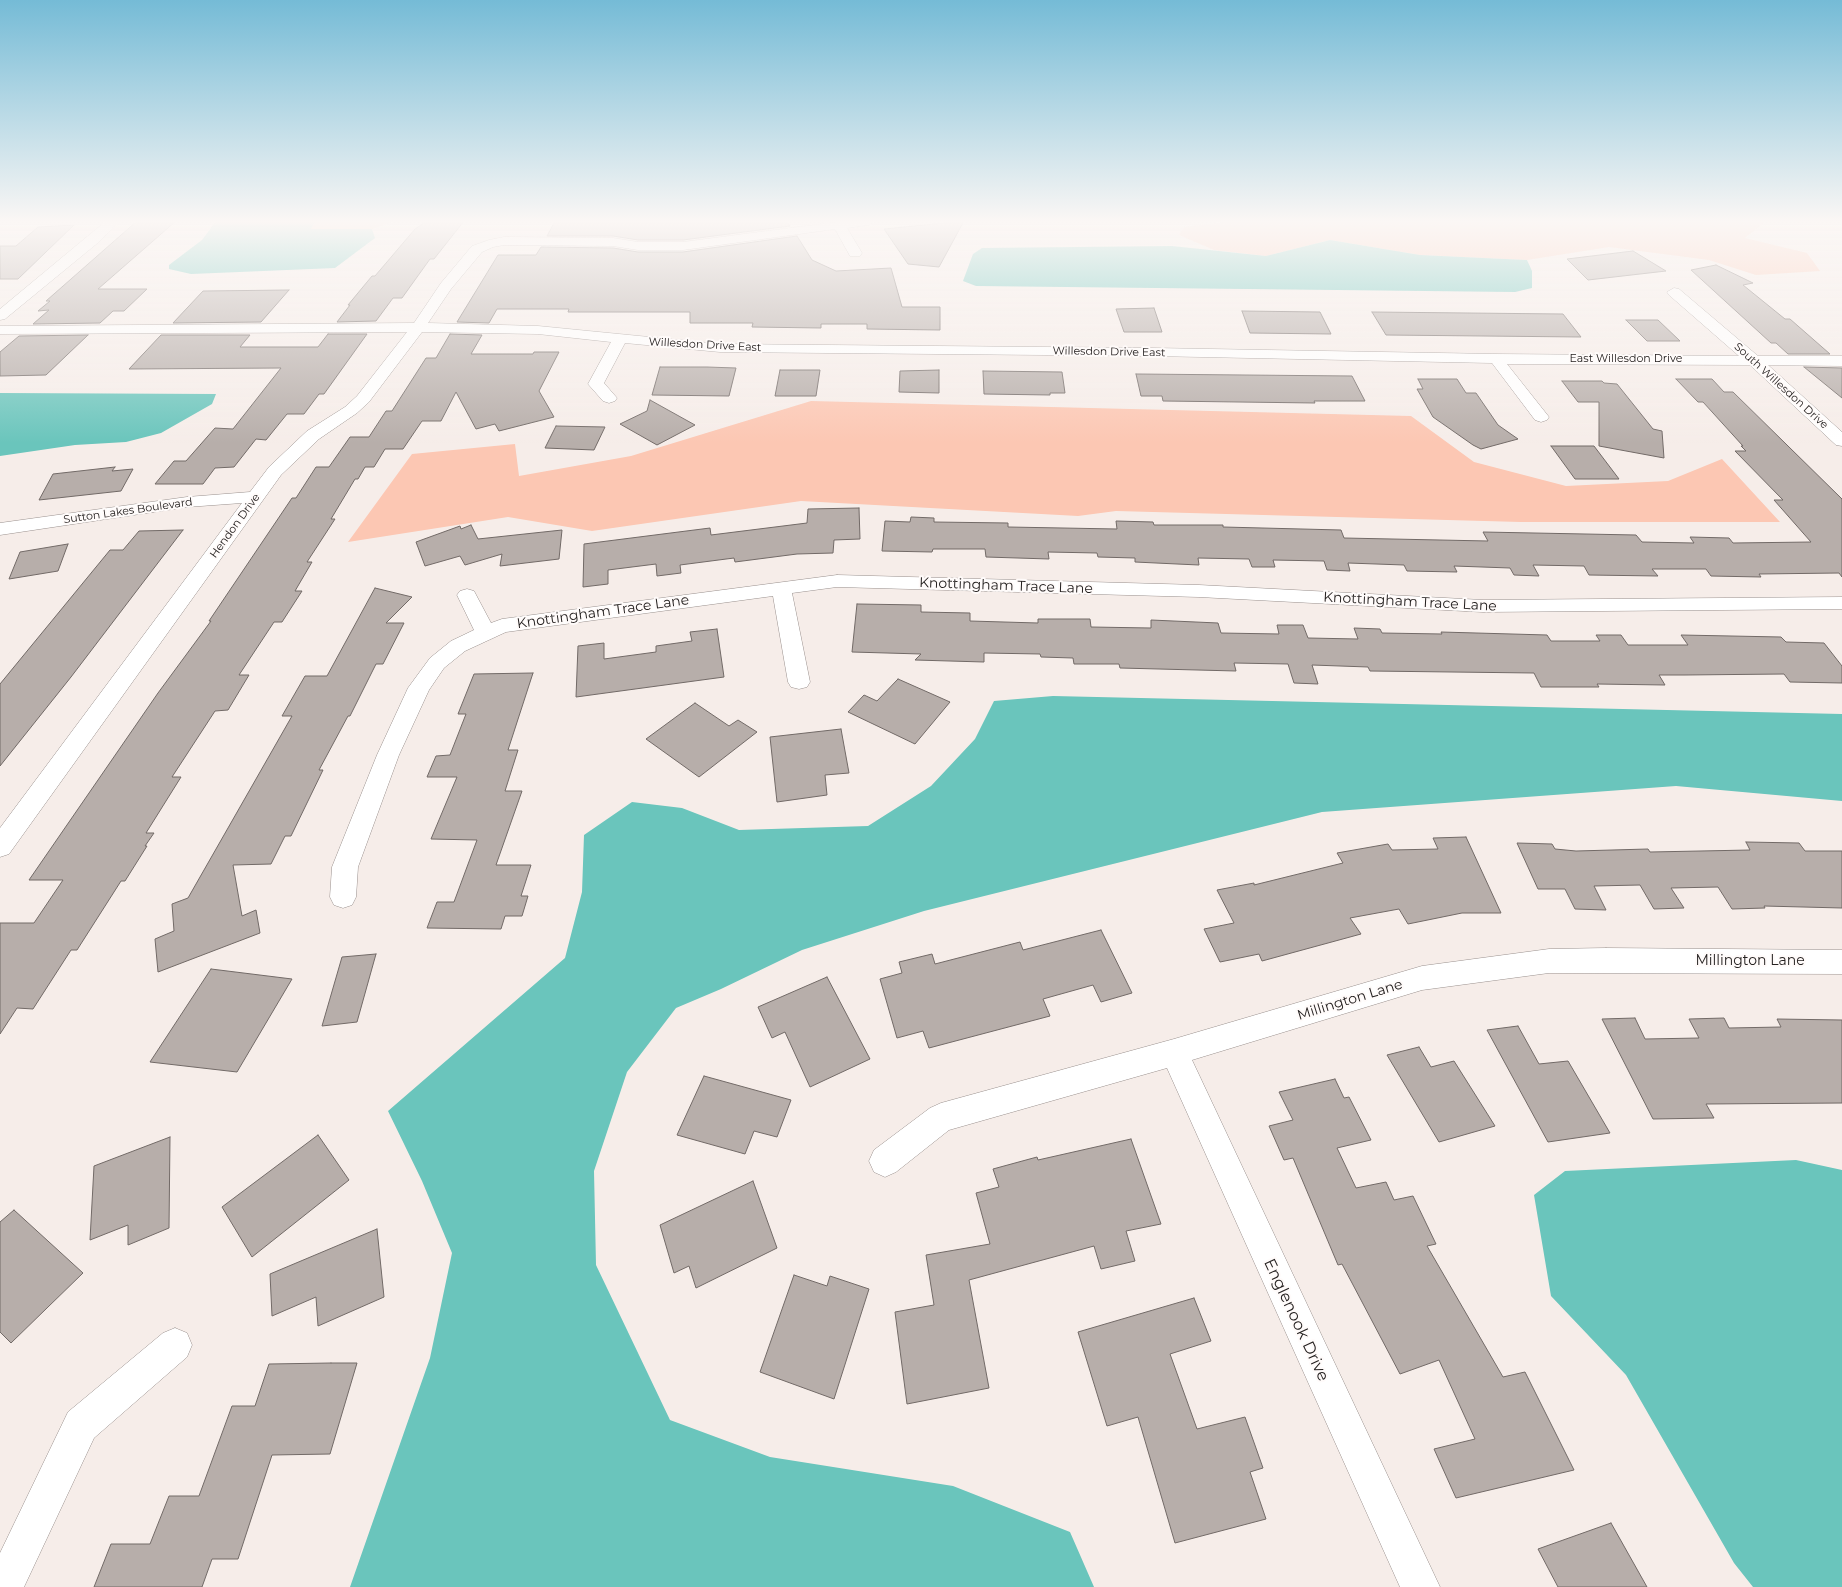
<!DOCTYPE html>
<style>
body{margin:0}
canvas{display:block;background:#f6ede9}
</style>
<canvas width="1842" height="1587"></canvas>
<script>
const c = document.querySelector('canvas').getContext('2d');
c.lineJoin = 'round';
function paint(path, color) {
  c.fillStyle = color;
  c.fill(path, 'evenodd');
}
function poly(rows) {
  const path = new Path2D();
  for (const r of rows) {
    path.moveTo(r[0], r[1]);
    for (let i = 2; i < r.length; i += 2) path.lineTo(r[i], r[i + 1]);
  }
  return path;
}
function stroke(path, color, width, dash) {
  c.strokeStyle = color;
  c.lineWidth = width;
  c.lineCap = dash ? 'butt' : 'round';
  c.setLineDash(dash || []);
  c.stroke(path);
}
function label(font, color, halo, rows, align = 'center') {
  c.font = font + ' Montserrat,sans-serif';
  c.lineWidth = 4;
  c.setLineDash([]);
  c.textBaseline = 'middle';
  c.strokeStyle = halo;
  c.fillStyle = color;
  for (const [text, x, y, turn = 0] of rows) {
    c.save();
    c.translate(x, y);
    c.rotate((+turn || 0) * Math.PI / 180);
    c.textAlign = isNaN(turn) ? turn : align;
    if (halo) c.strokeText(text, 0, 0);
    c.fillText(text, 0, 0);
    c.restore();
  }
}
paint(poly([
 [315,221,396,221,372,229,311,229],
 [1231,221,1766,221,1745,238,1807,253,1820,271,1756,275,1709,260,1609,247,1527,260,1420,255,1330,240,1266,256,1214,250,1179,235,1184,227],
 [811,401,1411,416,1474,462,1566,486,1668,481,1722,459,1780,522,1521,522,1116,511,1078,516,801,501,592,531,508,517,348,542,412,454,515,444,519,476,631,456]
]), '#fcc7b3');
paint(poly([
 [216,221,315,221,311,229,372,229,375,238,335,268,191,274,169,269,169,265,202,240],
 [1330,240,1420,255,1527,260,1532,271,1532,288,1515,292,976,286,963,281,973,254,982,248,1172,246,1266,256],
 [0,393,216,394,212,404,161,433,126,442,75,445,0,456],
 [1053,696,1842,714,1842,801,1676,786,1322,812,924,911,802,950,721,989,676,1008,627,1072,594,1171,596,1265,670,1420,770,1457,953,1486,1070,1532,1094,1587,350,1587,430,1358,452,1253,422,1181,388,1111,565,958,582,892,584,835,632,802,682,808,739,830,868,826,931,786,975,739,994,701],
 [1796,1160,1842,1170,1842,1587,1753,1587,1734,1563,1626,1375,1551,1296,1534,1195,1565,1171]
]), '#6ac5bc');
const building = poly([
 [137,221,176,221,98,289,147,289,124,311,113,311,100,323,33,324,49,310,38,311,50,301,46,301,137,221],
 [427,221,464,221,434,259,430,259,402,298,393,298,376,321,337,322,350,305,348,305,372,276,375,276,415,229,427,221],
 [555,221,786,221,790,226,683,240,638,240,613,236,547,236,555,221],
 [964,221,939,267,908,264,884,229,964,221],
 [74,225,18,279,0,279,0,246,16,246,38,227,74,225],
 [797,236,812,260,836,271,891,268,902,307,940,307,940,330,867,329,867,324,821,324,821,328,752,327,753,323,690,323,690,312,568,312,569,309,497,309,489,323,457,322,498,255,536,255,541,247,613,248,638,252,683,252,797,236],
 [1633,251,1666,271,1588,280,1567,259,1633,251],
 [1716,265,1753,283,1743,285,1785,319,1790,319,1830,354,1788,354,1776,343,1771,343,1691,270,1716,265],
 [289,290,261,322,173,323,203,291,289,290],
 [1154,308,1162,332,1124,332,1116,309,1154,308],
 [1242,311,1320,312,1331,334,1250,333,1242,311],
 [1372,312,1563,314,1581,337,1386,335,1372,312],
 [1626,320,1658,320,1680,341,1647,341,1626,320],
 [328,334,367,334,324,394,319,394,304,414,287,414,266,440,256,439,234,467,215,468,203,484,155,484,174,461,186,461,215,428,233,429,281,368,129,369,161,335,250,335,240,347,318,347,328,334],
 [450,334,482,335,471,354,533,354,534,352,559,352,539,391,554,417,499,431,495,424,476,429,456,392,441,421,422,421,403,449,385,449,374,467,365,467,358,479,355,479,331,519,335,519,307,562,312,562,295,591,302,591,282,622,274,622,239,675,249,675,228,710,215,711,172,777,181,777,146,833,154,833,145,846,147,846,125,881,121,881,77,950,71,950,33,1009,17,1008,0,1034,0,923,34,923,63,880,29,880,158,693,211,621,209,621,292,498,296,498,316,467,329,467,350,437,369,437,386,411,392,411,426,358,436,358,450,334],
 [88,335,46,375,0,376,0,352,19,336,88,335],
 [660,367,707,367,736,368,729,396,652,395,660,367],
 [1804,367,1842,368,1842,398,1804,367],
 [780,370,820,370,816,396,775,396,780,370],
 [939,370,939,393,899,392,900,371,939,370],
 [983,371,1062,372,1065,393,1050,393,1050,395,984,394,983,371],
 [1136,374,1352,376,1365,401,1314,401,1315,403,1163,401,1162,396,1141,396,1136,374],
 [1418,379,1457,379,1466,393,1476,393,1498,425,1518,439,1481,449,1473,445,1433,417,1417,389,1423,389,1418,379],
 [1676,379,1712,379,1724,392,1733,392,1842,499,1842,577,1839,573,1759,574,1761,577,1711,576,1706,569,1652,569,1658,576,1589,575,1584,566,1533,565,1539,576,1514,575,1510,568,1454,566,1457,572,1407,571,1404,565,1348,563,1350,571,1327,570,1324,561,1273,560,1275,567,1252,567,1249,559,1198,558,1199,565,1177,564,1135,562,1135,558,1098,557,1097,553,1048,552,1049,559,986,557,985,549,933,549,932,552,882,551,885,521,910,522,911,517,934,518,934,522,1008,523,1008,527,1117,529,1116,521,1153,522,1154,525,1223,525,1223,527,1341,530,1344,538,1488,541,1483,532,1636,535,1642,542,1694,543,1690,537,1729,538,1733,543,1811,542,1774,500,1783,500,1735,451,1746,451,1741,446,1743,446,1703,402,1698,402,1676,379],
 [1562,381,1602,381,1604,383,1617,384,1653,429,1662,431,1664,458,1599,446,1599,402,1578,402,1562,381],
 [650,400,695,425,657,445,620,424,647,411,650,400],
 [556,426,605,427,594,450,545,448,556,426],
 [1551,446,1594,446,1619,479,1575,479,1551,446],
 [115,467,112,471,133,469,121,491,39,500,53,474,115,467],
 [859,508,860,539,834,540,833,553,797,554,735,562,734,558,680,565,681,573,657,576,656,564,608,570,608,584,583,587,584,544,710,528,711,535,807,523,808,509,859,508],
 [471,525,478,539,562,530,559,559,500,566,502,554,465,565,460,556,425,566,416,542,460,526,461,529,471,525],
 [183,530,71,677,0,766,0,684,110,550,123,550,139,531,183,530],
 [68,544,58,571,9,579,20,552,68,544],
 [375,588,412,597,386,623,404,623,383,664,376,664,350,716,348,716,319,770,323,770,291,836,285,836,271,864,233,865,242,916,256,910,260,933,158,972,155,939,174,931,172,904,188,898,292,716,282,716,305,676,327,676,375,588],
 [857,604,921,605,921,612,970,613,970,621,1038,623,1038,619,1090,619,1091,627,1151,628,1151,620,1218,623,1221,633,1279,634,1277,625,1303,625,1308,638,1358,639,1354,628,1380,629,1382,633,1442,634,1441,632,1547,635,1551,641,1600,641,1596,635,1621,635,1628,645,1688,645,1681,635,1781,637,1786,642,1824,643,1842,666,1842,683,1790,682,1784,674,1685,675,1659,675,1665,685,1597,684,1599,687,1541,687,1534,673,1370,671,1368,667,1312,665,1318,684,1294,683,1288,664,1234,663,1236,671,1120,668,1119,664,1074,664,1073,658,1041,657,1040,654,984,653,984,662,915,660,921,654,852,652,857,604],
 [717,629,724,677,576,697,578,646,604,643,604,659,656,652,656,646,692,641,690,632,717,629],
 [533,673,508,750,518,750,505,791,522,791,496,865,531,865,521,896,528,896,522,916,505,916,501,929,427,928,437,902,454,902,477,840,431,839,457,777,427,777,436,756,450,755,466,714,458,714,474,674,533,673],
 [898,679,950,702,915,744,848,712,864,695,877,701,898,679],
 [695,703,729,726,738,720,757,732,699,777,646,739,695,703],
 [841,729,849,773,825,775,827,795,777,802,770,737,841,729],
 [1466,837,1501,913,1462,913,1408,924,1399,909,1350,918,1361,934,1262,961,1259,954,1220,962,1204,929,1234,923,1217,890,1254,883,1254,885,1343,863,1337,853,1388,844,1392,850,1438,849,1433,838,1466,837],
 [1746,842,1799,843,1805,851,1842,851,1842,908,1764,906,1765,908,1732,909,1718,887,1671,888,1684,908,1654,909,1640,885,1594,886,1606,910,1575,909,1565,889,1538,889,1517,843,1552,844,1555,849,1576,851,1648,849,1650,852,1750,850,1746,842],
 [1101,930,1132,993,1101,1002,1093,985,1043,999,1050,1016,929,1048,923,1031,897,1038,880,979,902,973,899,962,932,954,935,964,1020,942,1023,950,1101,930],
 [376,954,357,1022,322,1026,342,957,376,954],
 [211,969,292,979,237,1072,150,1062,211,969],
 [827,977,870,1059,810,1087,785,1032,772,1038,758,1007,827,977],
 [1635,1018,1645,1039,1699,1038,1689,1019,1724,1018,1729,1028,1781,1027,1777,1019,1842,1020,1842,1103,1706,1104,1714,1118,1653,1119,1602,1019,1635,1018],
 [1518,1026,1539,1064,1568,1061,1610,1133,1548,1142,1487,1030,1518,1026],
 [1419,1047,1431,1067,1454,1061,1495,1126,1439,1142,1387,1055,1419,1047],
 [704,1076,791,1100,777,1137,754,1131,745,1154,677,1135,704,1076],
 [1335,1079,1344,1098,1349,1097,1371,1140,1337,1148,1356,1188,1386,1182,1394,1200,1413,1196,1436,1244,1427,1246,1503,1377,1525,1372,1574,1470,1456,1498,1434,1449,1475,1439,1439,1360,1400,1374,1342,1264,1338,1265,1293,1158,1284,1160,1269,1126,1293,1120,1279,1092,1335,1079],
 [318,1135,349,1180,252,1257,222,1207,318,1135],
 [170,1137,169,1228,128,1245,128,1225,90,1240,94,1166,170,1137],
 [1131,1139,1161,1224,1126,1231,1135,1261,1101,1269,1094,1246,969,1280,989,1388,907,1404,895,1312,934,1305,926,1255,990,1244,976,1193,999,1187,993,1169,1037,1157,1038,1160,1131,1139],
 [753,1181,777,1248,696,1288,689,1266,674,1273,660,1225,753,1181],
 [14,1210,83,1273,11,1343,0,1332,0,1222,14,1210],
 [377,1229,384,1297,318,1326,316,1297,272,1316,270,1274,377,1229],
 [794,1275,827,1286,830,1276,869,1289,834,1399,760,1372,794,1275],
 [1194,1298,1211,1341,1170,1354,1197,1429,1245,1417,1263,1468,1250,1472,1266,1519,1175,1543,1138,1417,1107,1426,1078,1332,1194,1298],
 [331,1363,357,1363,330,1454,272,1455,238,1559,212,1559,202,1587,94,1587,111,1544,150,1544,169,1496,199,1496,232,1406,255,1406,269,1364,331,1363],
 [1611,1523,1647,1587,1558,1587,1538,1549,1611,1523]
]);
paint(building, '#b7aeaa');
stroke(building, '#726a67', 1);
const street = poly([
 [106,221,119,221,100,241,5,319,0,320,0,309,106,221],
 [844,221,875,221,869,225,847,228,862,253,860,256,850,256,835,229,683,250,638,250,613,246,504,245,493,247,482,252,451,289,428,323,538,326,720,344,1153,348,1496,354,1739,356,1669,295,1667,292,1674,288,1679,289,1758,356,1842,356,1842,366,1768,365,1842,432,1842,446,1836,445,1750,365,1507,364,1549,417,1547,420,1541,422,1535,420,1492,363,1153,356,720,352,625,343,604,383,617,398,615,401,609,403,603,401,588,384,611,342,538,334,422,332,369,402,357,413,319,439,281,475,9,854,0,857,0,828,242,503,187,507,0,535,0,523,187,497,250,492,269,467,307,431,345,407,357,396,407,332,0,334,0,326,414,323,441,283,472,246,489,240,504,237,613,238,638,242,683,242,844,221],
 [837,575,1199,585,1483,600,1842,597,1842,609,1483,612,1199,597,837,587,792,593,810,682,807,687,799,689,791,687,788,682,773,596,506,632,465,651,444,668,429,690,399,755,358,867,356,897,352,905,343,908,334,905,330,897,332,867,377,755,408,688,430,658,451,641,474,630,457,595,460,591,467,589,474,591,491,623,502,619,837,575],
 [1606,948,1842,950,1842,974,1549,973,1422,990,1192,1060,1440,1587,1400,1587,1167,1068,949,1130,896,1172,885,1177,874,1172,869,1161,874,1150,930,1108,941,1103,1174,1039,1422,966,1549,949,1606,948],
 [175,1328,187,1333,192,1345,187,1357,94,1438,24,1587,0,1587,0,1553,68,1412,163,1333,175,1328]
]);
stroke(street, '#9a918e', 1);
paint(street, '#fff');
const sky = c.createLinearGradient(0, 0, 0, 443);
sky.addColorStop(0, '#75bbd6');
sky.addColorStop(0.5, '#fbf7f5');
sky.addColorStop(1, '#fbf7f500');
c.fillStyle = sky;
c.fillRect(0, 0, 1842, 443);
label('11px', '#252120', '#fffbfa', [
 ["Willesdon Drive East",705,345,3],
 ["Willesdon Drive East",1109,352,1],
 ["East Willesdon Drive",1626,359],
 ["South Willesdon Drive",1781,386,42],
 ["Sutton Lakes Boulevard",128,511,-8],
 ["Hendon Drive",235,526,-54]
]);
label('14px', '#252120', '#fffbfa', [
 ["Knottingham Trace Lane",1006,586,2],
 ["Knottingham Trace Lane",1410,602,3],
 ["Knottingham Trace Lane",603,612,-8],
 ["Millington Lane",1750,961],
 ["Millington Lane",1350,1000,-17]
]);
label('16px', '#252120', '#fffbfa', [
 ["Englenook Drive",1296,1320,65]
]);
</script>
